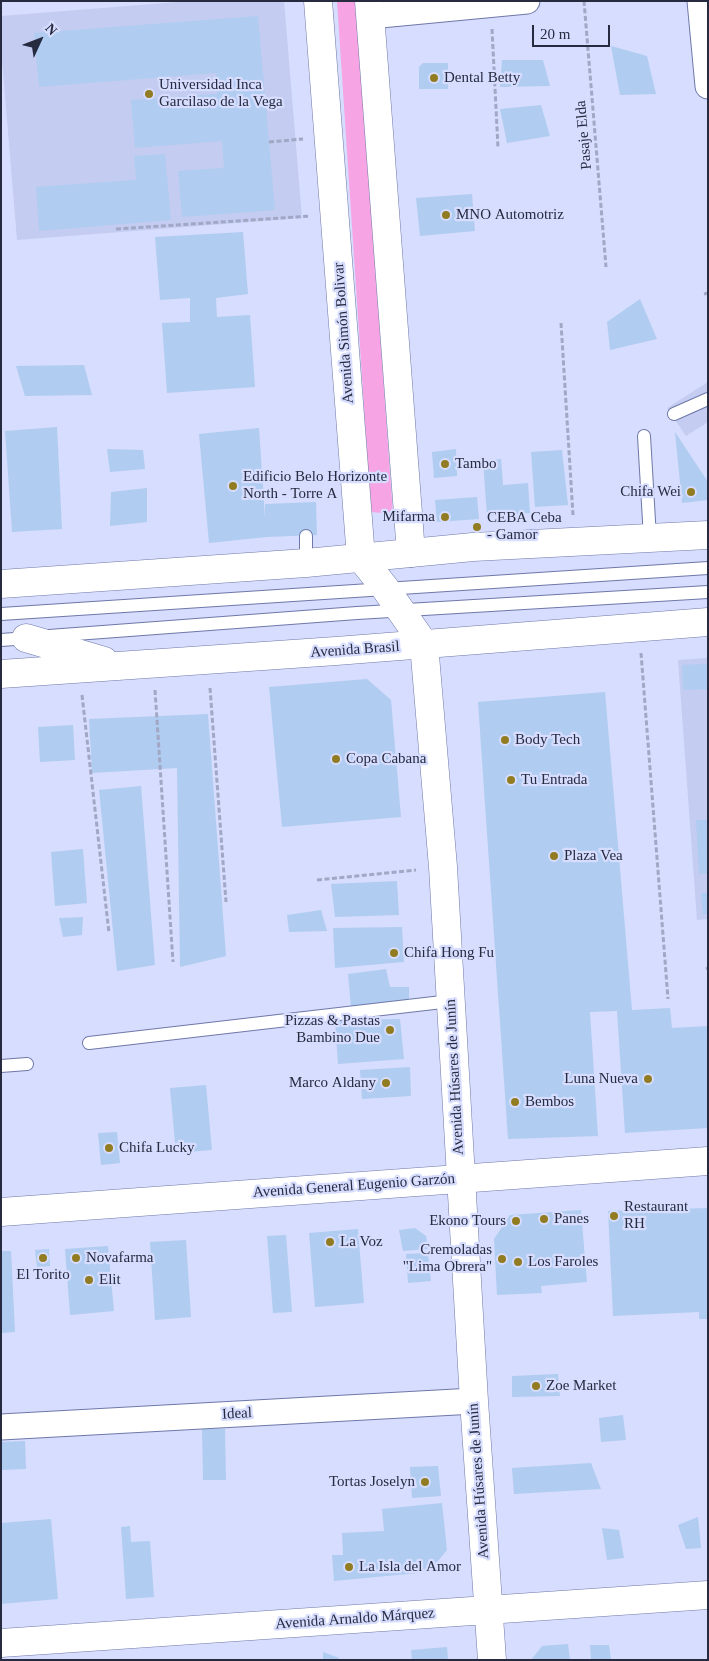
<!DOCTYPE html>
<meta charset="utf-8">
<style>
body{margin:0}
#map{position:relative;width:709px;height:1661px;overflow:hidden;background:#d6ddfe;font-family:Georgia,serif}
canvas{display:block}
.frame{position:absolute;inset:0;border:2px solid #272b40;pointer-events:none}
.north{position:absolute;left:15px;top:15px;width:50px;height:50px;-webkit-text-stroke:4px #d6ddfe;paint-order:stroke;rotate:47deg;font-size:14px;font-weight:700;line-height:20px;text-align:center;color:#272b40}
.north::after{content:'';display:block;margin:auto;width:18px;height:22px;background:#272b40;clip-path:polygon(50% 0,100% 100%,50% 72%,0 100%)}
.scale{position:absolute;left:532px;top:25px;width:78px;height:22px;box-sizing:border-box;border:2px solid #272b40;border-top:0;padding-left:6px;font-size:15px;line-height:18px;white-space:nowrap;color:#272b40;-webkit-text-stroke:4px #d6ddfe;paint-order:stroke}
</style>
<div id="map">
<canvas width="709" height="1661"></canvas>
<div class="frame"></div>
<div class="north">N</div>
<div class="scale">20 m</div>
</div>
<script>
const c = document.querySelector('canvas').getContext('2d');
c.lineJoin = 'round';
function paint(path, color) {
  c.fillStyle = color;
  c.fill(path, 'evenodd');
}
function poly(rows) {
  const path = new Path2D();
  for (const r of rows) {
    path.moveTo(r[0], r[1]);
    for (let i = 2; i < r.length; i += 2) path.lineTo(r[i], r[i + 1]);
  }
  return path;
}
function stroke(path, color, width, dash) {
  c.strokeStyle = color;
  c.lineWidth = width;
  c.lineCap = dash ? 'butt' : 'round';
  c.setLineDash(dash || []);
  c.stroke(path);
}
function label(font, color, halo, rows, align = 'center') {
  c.font = font + ' Georgia,serif';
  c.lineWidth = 4.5;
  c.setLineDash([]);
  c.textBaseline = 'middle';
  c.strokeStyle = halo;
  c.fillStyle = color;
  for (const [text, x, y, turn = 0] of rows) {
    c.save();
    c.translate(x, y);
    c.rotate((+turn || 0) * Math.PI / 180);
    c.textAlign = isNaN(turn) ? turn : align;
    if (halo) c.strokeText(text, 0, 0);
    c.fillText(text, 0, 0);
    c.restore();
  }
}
paint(poly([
 [191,1,284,1,302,218,17,240,1,48,1,16],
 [708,382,708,422,686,436,667,408],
 [708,658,708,919,697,920,678,660]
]), '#c4ccf1');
paint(poly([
 [337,1,356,1,393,514,371,512]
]), '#f6a4e4');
paint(poly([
 [258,16,275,210,182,217,178,171,224,168,222,141,135,148,131,100,217,94,216,73,39,87,34,33],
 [611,46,647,56,656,94,620,95],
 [502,60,543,60,550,86,500,87],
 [423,63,448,63,448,89,419,89,419,67],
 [541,105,550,136,507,143,500,109],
 [165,154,171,220,39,231,36,187,136,180,134,156],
 [472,194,475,231,420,236,416,198],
 [243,232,248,294,216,298,217,317,250,315,255,387,167,393,162,323,190,322,190,298,160,300,155,237],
 [640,299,657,339,610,350,607,322],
 [84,365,92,395,25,396,16,366],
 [57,427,62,529,12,532,5,431],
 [259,428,265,519,265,504,316,502,317,535,267,537,209,543,199,434],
 [675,432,708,482,708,500,682,503],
 [107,449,143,450,145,469,110,472],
 [456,449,457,476,434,478,432,452],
 [562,450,568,505,535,507,531,452],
 [501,459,503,485,528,483,530,513,487,516,483,461],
 [147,488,147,522,110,526,111,492],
 [477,497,479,519,437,522,435,500],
 [708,664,708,689,683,690,682,665],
 [367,679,391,700,401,817,282,827,269,687],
 [605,692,632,1010,670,1008,672,1028,708,1026,708,1128,625,1133,617,1011,590,1012,598,1136,508,1139,478,702],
 [208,714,226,956,180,967,177,768,92,773,89,719],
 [73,725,75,760,40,762,38,727],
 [141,786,155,965,117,971,99,790],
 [696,820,708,820,708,873,699,874],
 [83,849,87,903,55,906,51,852],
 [397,881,399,915,335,917,331,884],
 [701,893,708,893,708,914,703,914],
 [321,910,327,931,289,932,287,915],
 [83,917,82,935,63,937,59,918],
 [402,927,404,962,335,968,333,928],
 [386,969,390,987,409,987,409,1002,351,1007,348,974],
 [400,1019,404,1059,338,1064,335,1020],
 [410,1067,411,1096,362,1099,360,1070],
 [206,1085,212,1150,176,1153,170,1088],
 [117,1132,120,1163,101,1165,98,1133],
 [708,1208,708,1319,699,1319,699,1312,613,1316,608,1211],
 [581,1210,587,1282,541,1286,542,1293,497,1295,494,1239,510,1215],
 [415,1228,426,1236,428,1249,403,1251,399,1230],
 [358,1229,364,1303,315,1307,309,1233],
 [286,1235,292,1312,273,1313,267,1236],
 [186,1240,191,1317,155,1320,150,1242],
 [108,1246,114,1311,70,1315,65,1249],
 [49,1249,50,1266,37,1267,35,1250],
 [1,1251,11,1251,15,1332,1,1333],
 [428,1253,431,1281,408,1283,406,1254],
 [558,1374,560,1396,512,1397,512,1376],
 [623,1415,626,1440,601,1442,599,1418],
 [202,1429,225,1429,226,1480,203,1480],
 [25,1441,26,1469,1,1470,1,1442],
 [591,1463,601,1489,514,1494,512,1468],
 [438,1466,441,1496,412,1498,410,1467],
 [442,1503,447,1550,429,1572,334,1581,332,1555,343,1555,342,1533,384,1531,382,1509],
 [698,1517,701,1548,686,1549,678,1525],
 [51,1519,58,1599,1,1604,1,1523],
 [130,1526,131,1542,150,1541,154,1597,126,1599,121,1527],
 [602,1528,619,1530,624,1558,607,1560],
 [568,1644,570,1660,531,1660,542,1646],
 [590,1645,609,1645,611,1660,591,1660],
 [447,1647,448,1660,412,1660,411,1650],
 [323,1652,339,1658,339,1660,323,1660]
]), '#b0ccf1');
const service = poly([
 [674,414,708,399],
 [644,436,650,538],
 [306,536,306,563],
 [1,614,708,568],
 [49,636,357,613,708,592],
 [1,640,29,638],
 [89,1043,451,1001],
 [1,1066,27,1064]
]);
const minor = poly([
 [700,1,708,86],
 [370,16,527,1],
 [1,1427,474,1401]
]);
const tertiary = poly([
 [424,644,443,867,474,1401,492,1660],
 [1,1643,708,1595]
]);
const secondary = poly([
 [318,1,361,558,385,588,424,644],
 [369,1,411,553],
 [1,1212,708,1161]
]);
const primary = poly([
 [1,584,306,563,473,547,708,535],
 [26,638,104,661],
 [1,674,336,651,708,622]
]);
stroke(service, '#6e78a9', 14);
stroke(minor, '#6e78a9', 27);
stroke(tertiary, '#6e78a9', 29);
stroke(secondary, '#6e78a9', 29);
stroke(primary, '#6e78a9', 29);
stroke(poly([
 [584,1,606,267],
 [492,29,498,148],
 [269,142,303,139],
 [116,229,310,216],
 [704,294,708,293],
 [561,323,573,515],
 [641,653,668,999],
 [210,688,226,902],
 [155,690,173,962],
 [82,695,109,933],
 [317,880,416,870],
 [706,969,708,968]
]), '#a1a7c4', 3, [5, 2.5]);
stroke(service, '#fff', 12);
stroke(minor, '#fff', 25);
stroke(tertiary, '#fff', 28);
stroke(secondary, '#fff', 28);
stroke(primary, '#fff', 28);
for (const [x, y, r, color] of [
 [434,78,5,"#917c22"],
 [149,94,5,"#917c22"],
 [446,215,5,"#917c22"],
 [445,464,5,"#917c22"],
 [233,486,5,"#917c22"],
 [691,492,5,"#917c22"],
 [445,517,5,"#917c22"],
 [477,527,5,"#917c22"],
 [505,740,5,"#917c22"],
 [336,759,5,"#917c22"],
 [511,780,5,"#917c22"],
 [554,856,5,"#917c22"],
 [394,953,5,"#917c22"],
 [390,1030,5,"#917c22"],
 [648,1079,5,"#917c22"],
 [386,1083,5,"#917c22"],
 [515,1102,5,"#917c22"],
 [109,1148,5,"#917c22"],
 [614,1216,5,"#917c22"],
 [544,1219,5,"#917c22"],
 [516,1221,5,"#917c22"],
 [330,1242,5,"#917c22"],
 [43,1258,5,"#917c22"],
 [76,1258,5,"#917c22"],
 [502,1259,5,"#917c22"],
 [518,1262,5,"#917c22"],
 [89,1280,5,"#917c22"],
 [536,1386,5,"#917c22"],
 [425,1482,5,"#917c22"],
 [349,1567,5,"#917c22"]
]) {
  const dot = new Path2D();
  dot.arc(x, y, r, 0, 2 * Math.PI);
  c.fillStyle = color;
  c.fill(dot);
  stroke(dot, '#d6ddfe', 2);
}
label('15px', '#272b40', '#d6ddfe', [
 ["Dental Betty",444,78],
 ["Universidad Inca",159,85],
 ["Garcilaso de la Vega",159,102],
 ["MNO Automotriz",456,215],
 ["Tambo",455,464],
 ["Edificio Belo Horizonte",243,477],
 ["North - Torre A",243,494],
 ["Chifa Wei",681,492,"right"],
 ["Mifarma",435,517,"right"],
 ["CEBA Ceba",487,518],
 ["- Gamor",487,535],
 ["Body Tech",515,740],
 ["Copa Cabana",346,759],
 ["Tu Entrada",521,780],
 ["Plaza Vea",564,856],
 ["Chifa Hong Fu",404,953],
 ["Pizzas & Pastas",380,1021,"right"],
 ["Bambino Due",380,1038,"right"],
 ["Luna Nueva",638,1079,"right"],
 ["Marco Aldany",376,1083,"right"],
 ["Bembos",525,1102],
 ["Chifa Lucky",119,1148],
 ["Restaurant",624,1207],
 ["RH",624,1224],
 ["Panes",554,1219],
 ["Ekono Tours",506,1221,"right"],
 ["La Voz",340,1242],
 ["Cremoladas",492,1250,"right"],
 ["\"Lima Obrera\"",492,1267,"right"],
 ["Novafarma",86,1258],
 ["Los Faroles",528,1262],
 ["El Torito",43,1275,"center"],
 ["Elit",99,1280],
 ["Zoe Market",546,1386],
 ["Tortas Joselyn",415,1482,"right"],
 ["La Isla del Amor",359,1567]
], 'left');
label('15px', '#272b40', '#d6ddfe', [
 ["Pasaje Elda",584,135,-95],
 ["Avenida Simón Bolivar",344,333,-94],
 ["Avenida Brasil",355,650,-4],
 ["Avenida Húsares de Junín",455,1077,-93],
 ["Avenida General Eugenio Garzón",354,1186,-4],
 ["Ideal",237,1414,-3],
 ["Avenida Húsares de Junín",479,1481,-94],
 ["Avenida Arnaldo Márquez",355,1619,-4]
]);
</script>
